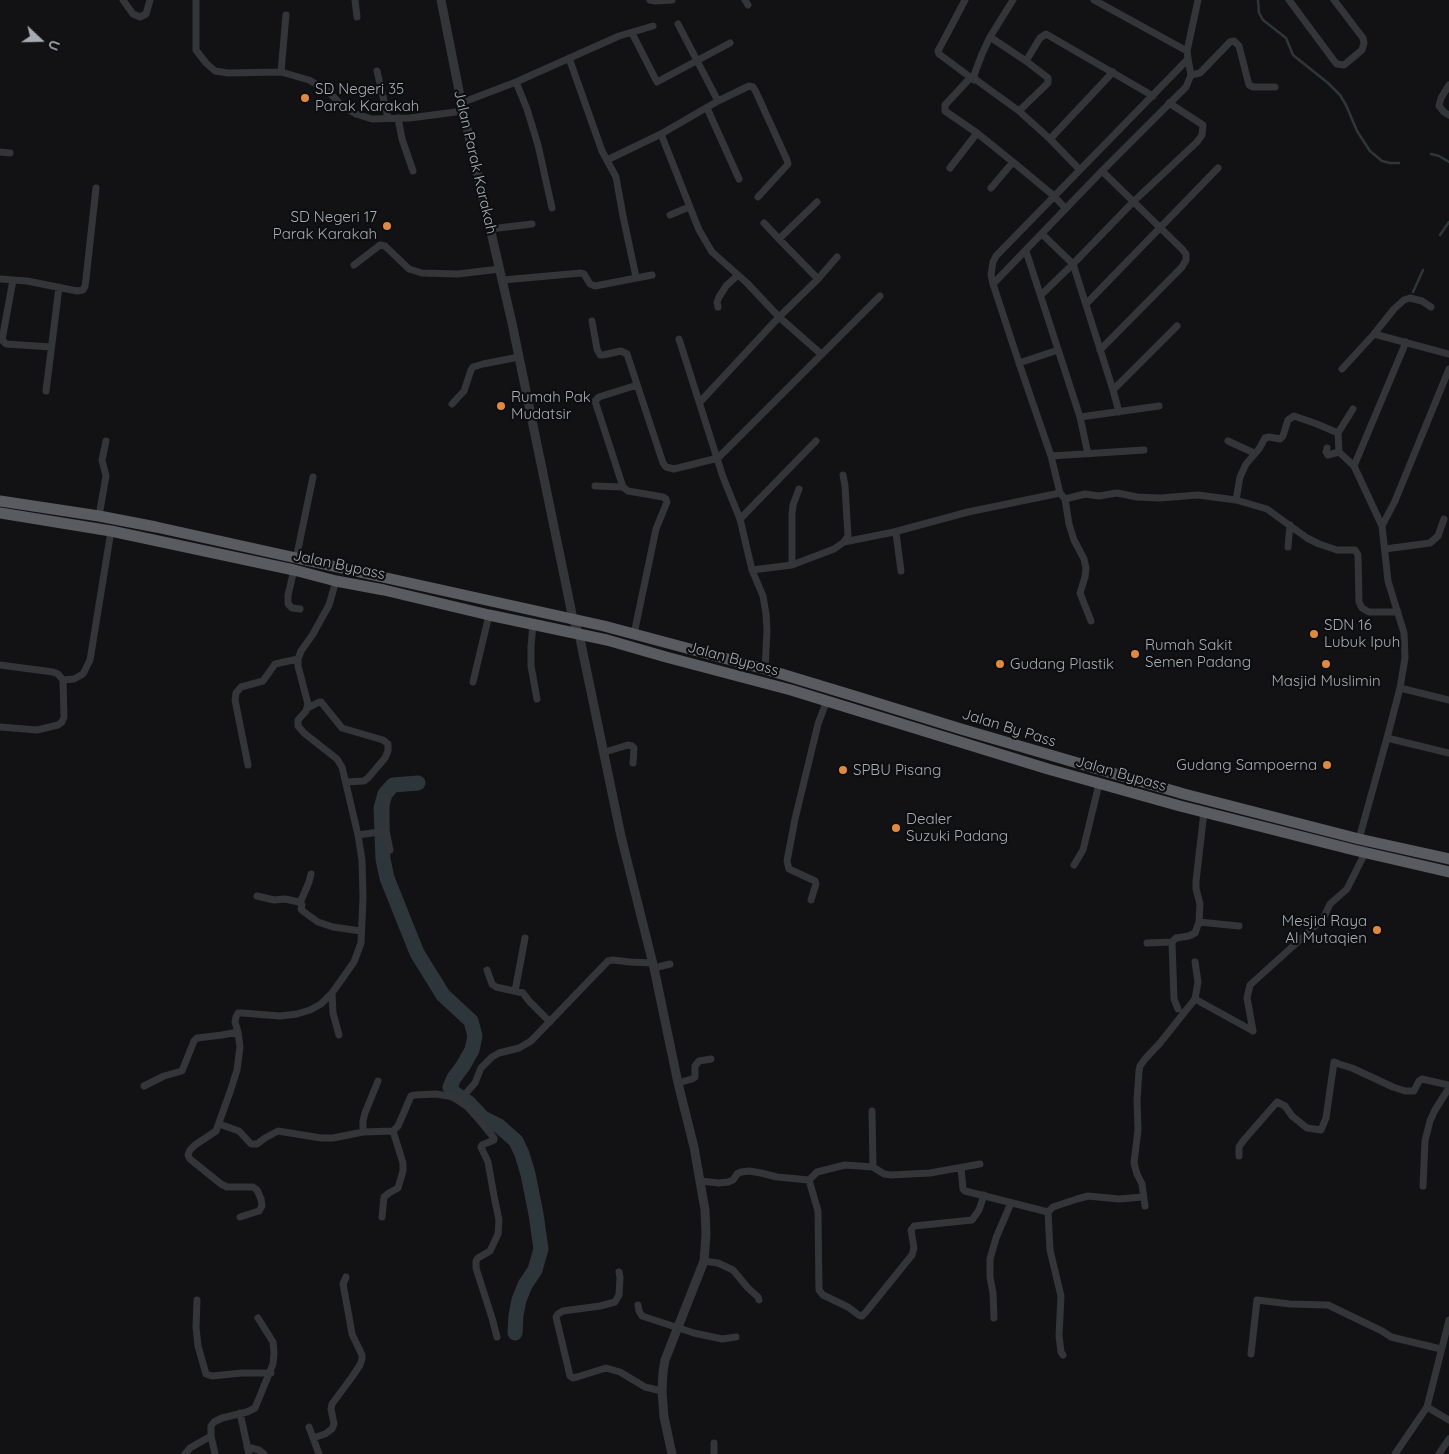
<!DOCTYPE html>
<style>
body{margin:0}
#map{position:relative;width:1449px;height:1454px;overflow:hidden;background:#121214;font-family:Quicksand,sans-serif}
canvas{display:block}
.north{position:absolute;left:15px;top:15px;width:50px;height:50px;-webkit-text-stroke:4px #0d0e0f;paint-order:stroke;rotate:111deg;font-size:14px;font-weight:700;line-height:20px;text-align:center;color:#a5acb3}
.north::after{content:'';display:block;margin:auto;width:18px;height:22px;background:#a5acb3;clip-path:polygon(50% 0,100% 100%,50% 72%,0 100%)}
</style>
<div id="map">
<canvas width="1449" height="1454"></canvas>
<div class="north">U</div>
</div>
<script>
const c = document.querySelector('canvas').getContext('2d');
c.lineJoin = 'round';
function poly(rows) {
  const path = new Path2D();
  for (const r of rows) {
    path.moveTo(r[0], r[1]);
    for (let i = 2; i < r.length; i += 2) path.lineTo(r[i], r[i + 1]);
  }
  return path;
}
function stroke(path, color, width, dash) {
  c.strokeStyle = color;
  c.lineWidth = width;
  c.lineCap = dash ? 'butt' : 'round';
  c.setLineDash(dash || []);
  c.stroke(path);
}
function label(font, color, halo, rows, align = 'center') {
  c.font = font + ' Quicksand,sans-serif';
  c.lineWidth = 4.5;
  c.setLineDash([]);
  c.textBaseline = 'middle';
  c.strokeStyle = halo;
  c.fillStyle = color;
  for (const [text, x, y, turn = 0] of rows) {
    c.save();
    c.translate(x, y);
    c.rotate((+turn || 0) * Math.PI / 180);
    c.textAlign = isNaN(turn) ? turn : align;
    if (halo) c.strokeText(text, 0, 0);
    c.fillText(text, 0, 0);
    c.restore();
  }
}
stroke(poly([
 [1258,0,1259,13,1263,20,1286,38,1293,55,1328,83,1340,95,1346,105,1357,131,1370,151,1382,161,1390,163,1399,163],
 [1431,154,1439,156,1449,162],
 [1440,235,1449,222],
 [1413,292,1423,270]
]), '#2d373b', 2.5);
stroke(poly([
 [418,783,393,785,385,794,381,808,383,859,387,878,417,953,443,995,471,1021,475,1036,472,1050,463,1066,454,1078,450,1087,454,1093,469,1103,483,1118,499,1126,516,1141,522,1154,528,1174,536,1214,541,1249,535,1270,525,1285,519,1300,516,1315,515,1333]
]), '#2d373b', 15);
stroke(poly([
 [123,0,133,14,140,17,146,14,150,0],
 [196,0,196,50,206,63,215,71,228,73,281,72,309,80,328,91,342,106,356,114,372,119,410,118,463,111],
 [355,0,357,17],
 [650,0,655,1,672,0],
 [745,0,748,5],
 [965,0,938,51,939,54,974,80],
 [1013,0,990,37,982,54,974,75,975,79,1019,111,1050,139,1080,170],
 [1094,0,1187,51],
 [1198,0,1187,51,1188,59,996,256,993,262,991,275,993,284,1019,363,1051,456,1060,493,1065,499,1085,494,1099,496,1117,493,1137,497,1160,498,1198,495,1236,500,1267,509,1307,538,1319,544,1337,550,1355,550,1358,555,1359,602,1362,608,1369,612,1398,612],
 [1289,0,1335,62,1337,64,1344,65,1362,50,1364,43,1363,38,1334,0],
 [678,24,718,101],
 [632,33,657,82,730,43],
 [990,37,1026,61,1048,78,1048,83,1019,111],
 [569,58,602,151,616,177,623,216,636,277],
 [1026,61,1040,38,1046,34,1153,96],
 [377,71,388,118],
 [281,72,286,15],
 [1191,75,1200,73,1230,42,1234,41,1239,46,1249,85,1253,87,1275,87],
 [971,77,945,105,945,111,977,133,1013,162,1054,196,1065,208],
 [516,82,619,36,653,26],
 [1449,85,1441,98,1439,106,1444,112,1449,115],
 [461,103,516,82,527,109,538,145,552,208],
 [707,108,739,179],
 [398,118,402,139,413,171],
 [661,134,699,230,712,252,747,283,779,317,821,354],
 [1050,139,1113,72],
 [0,152,10,153],
 [607,160,661,134,718,101,749,86,753,87,756,92,787,160,788,164,758,197],
 [950,168,977,133],
 [991,188,1013,162],
 [817,202,779,239,818,279],
 [670,215,689,207],
 [764,223,779,239],
 [490,229,532,224],
 [1042,234,1073,264,1113,390,1119,412],
 [1026,251,1080,417,1088,454],
 [354,265,380,245,385,246,409,269,422,273,458,274,500,269],
 [0,279,27,281,77,291,83,290,85,286,86,279,96,188],
 [13,280,2,340,6,344,51,347],
 [503,280,581,273,584,274,590,284,595,286,652,275],
 [993,284,1102,171,1186,87,1191,75,1188,59],
 [1041,295,1073,264,1133,202,1197,142,1202,135,1203,125,1169,103],
 [1086,304,1218,168],
 [718,307,717,302,719,297,726,286,738,275],
 [592,321,597,349,600,355,603,355,621,351,627,354,663,463,666,467,674,469,718,458,880,296],
 [1374,334,1394,309,1404,300,1410,298,1422,301,1431,307],
 [679,339,723,477,740,519,752,570,763,596,766,614,767,630,765,669],
 [1100,350,1182,267,1186,260,1186,254,1182,249,1102,171],
 [1019,363,1058,350],
 [1342,369,1374,334,1449,354],
 [1113,390,1177,326],
 [46,391,59,287],
 [700,402,779,317,818,279,837,257],
 [452,404,464,391,471,370,473,367,483,364,519,357],
 [1080,417,1159,406],
 [1338,433,1353,409],
 [1228,441,1254,453],
 [1327,448,1326,452,1328,455,1339,452],
 [1051,456,1144,450],
 [595,486,623,487],
 [1065,499,1069,524,1074,540,1084,559,1086,568,1085,577,1080,593,1091,621],
 [1236,500,1240,477,1246,464,1259,449,1265,438,1269,437,1280,439,1283,436,1288,420,1294,416,1317,424,1338,433,1339,452,1354,466],
 [99,516,106,476,102,460,106,441],
 [740,519,816,441],
 [1382,526,1354,466,1406,342],
 [894,532,968,512,1060,493],
 [844,542,894,532,896,533,901,571],
 [1288,547,1290,525],
 [1385,549,1430,543,1438,536,1444,519],
 [296,559,313,477],
 [792,565,792,514,793,505,799,489],
 [294,570,288,595,288,604,292,608,300,609],
 [752,570,792,565,834,549,844,542,848,536,845,486,843,475],
 [533,624,531,646,531,666,537,699],
 [634,634,656,529,667,502,666,499,663,497,628,491,623,487,595,401,599,397,637,385],
 [0,665,53,672,58,674,63,680,74,679,83,674,90,660,111,531],
 [473,682,489,615],
 [1400,688,1449,700],
 [308,708,319,702,321,702,342,728,383,740,388,744,388,751,385,758,368,778,364,781,346,782],
 [0,727,37,730,58,725,62,722,64,717,63,680],
 [1387,738,1449,753],
 [605,752,628,745,632,746,634,748,633,763],
 [248,765,235,700,236,693,241,687,263,681,275,664,298,659],
 [386,797,386,831,390,850],
 [358,835,386,831],
 [1359,839,1387,738,1400,688,1405,658,1404,633,1388,581,1382,526,1395,501,1449,369],
 [1074,865,1083,850,1099,784],
 [257,896,274,900,285,899,299,902,302,905,301,909,304,912,318,922,333,927,361,931],
 [811,900,816,884,815,881,789,869,787,861,795,819,818,724,827,700],
 [300,903,309,882,311,874],
 [1199,922,1239,926],
 [1147,943,1172,942],
 [654,968,670,964],
 [487,970,492,984,496,987,523,993,529,1001,550,1022],
 [515,991,525,938],
 [332,993,333,1013,339,1035],
 [1195,999,1253,1031],
 [1178,1009,1174,999,1172,942,1176,938,1189,936,1195,933,1199,922,1200,904,1196,889,1196,881,1204,812],
 [1253,1031,1247,998,1250,985,1323,919,1330,904,1347,889,1365,853],
 [678,1083,692,1079,695,1077,695,1066,699,1061,711,1059],
 [144,1086,164,1076,182,1071,194,1041,197,1038,222,1035,238,1032],
 [459,1100,472,1110,476,1116,494,1138,494,1140,482,1145,481,1147,488,1162,494,1196,499,1220,498,1234,490,1251,478,1258,476,1261,476,1268,492,1318,497,1337],
 [872,1111,873,1167],
 [219,1124,239,1131,251,1144,257,1144,265,1138,278,1131,321,1138,333,1138,363,1132,393,1131,398,1126,411,1096,415,1095,435,1094,449,1096,459,1100,461,1099,475,1083,481,1068,492,1057,499,1053,519,1048,531,1041,608,961,613,960,630,962,653,963],
 [363,1132,363,1121,365,1113,378,1081],
 [1239,1156,1239,1147,1243,1141,1277,1102,1285,1106,1292,1116,1307,1128,1321,1130,1326,1118,1334,1062,1339,1064,1352,1068,1393,1087,1405,1091,1414,1091,1419,1081,1422,1079,1449,1085],
 [961,1168,963,1189,965,1191,1048,1212,1053,1207,1077,1199,1088,1196,1119,1199,1143,1197],
 [809,1180,818,1211,819,1290,823,1295,848,1307,860,1316,862,1316,866,1312,912,1255,914,1248,911,1230,914,1226,972,1220,979,1210,984,1195],
 [700,1181,719,1183,728,1182,733,1180,737,1174,741,1172,749,1171,761,1173,777,1177,809,1180,817,1172,845,1165,873,1167,884,1174,891,1175,930,1173,980,1164],
 [1423,1186,1425,1141,1430,1121,1435,1110,1449,1088],
 [1145,1206,1142,1184,1137,1174,1134,1163,1138,1130,1137,1100,1139,1071,1140,1066,1145,1059,1160,1043,1195,999,1198,982,1195,962],
 [1048,1212,1050,1250,1061,1296,1059,1336,1061,1352,1063,1355],
 [240,1217,259,1211,262,1206,261,1199,257,1190,253,1187,227,1187,221,1184,190,1159,188,1155,190,1150,195,1145,216,1131,230,1092,237,1070,240,1047,238,1032,235,1022,236,1017,238,1013,242,1013,280,1016,297,1014,310,1010,321,1004,332,993,354,962,361,943,363,898,362,860,358,835,342,767,337,759,304,733,298,726,298,720,306,711,308,704,298,666,298,659,301,651,313,634,329,605,336,581],
 [382,1217,384,1197,389,1193,398,1188,403,1171,403,1163,393,1131],
 [704,1261,718,1263,733,1270,748,1288,758,1297,759,1300],
 [619,1272,620,1277,619,1295,615,1302,600,1306,563,1311,558,1314,556,1317,570,1376,573,1378,577,1377,606,1368,620,1372,645,1387,662,1391],
 [197,1300,196,1327,198,1346,206,1374,212,1376,242,1373,271,1373],
 [638,1305,639,1311,642,1316,694,1333,722,1339,736,1337],
 [994,1318,993,1293,990,1277,990,1259,996,1238,1011,1203],
 [1251,1354,1257,1300,1290,1304,1328,1305,1382,1331,1391,1337,1441,1349],
 [1427,1407,1449,1420],
 [240,1413,249,1454],
 [309,1427,319,1454],
 [313,1438,325,1434,332,1429,334,1424,331,1409,332,1404,352,1377,360,1365,362,1359,362,1355,352,1334,348,1311,343,1284,346,1277],
 [247,1447,259,1450,264,1454],
 [185,1454,190,1448,211,1436],
 [215,1454,211,1436,211,1426,214,1422,222,1418,247,1412,255,1408,273,1364,274,1353,273,1342,258,1318],
 [714,1454,714,1443],
 [1395,1454,1427,1407,1449,1320],
 [1439,1454,1449,1439]
]), '#343538', 7);
stroke(poly([
 [441,0,463,111,512,323,573,619,579,634,621,836,654,968,678,1083,694,1147,705,1210,706,1235,704,1261,665,1360,663,1372,662,1391,664,1417,672,1454]
]), '#343538', 9);
stroke(poly([
 [0,501,99,516,156,527,604,626,765,669,851,695,961,729,1184,794,1359,839,1449,859],
 [0,513,111,531,294,570,336,581,384,590,489,615,607,640,666,657,791,690,1048,769,1180,806,1354,850,1449,872]
]), '#585c60', 11);
for (const [x, y, r, color] of [
 [305,98,5,"#e18a3d"],
 [387,226,5,"#e18a3d"],
 [501,406,5,"#e18a3d"],
 [1314,634,5,"#e18a3d"],
 [1135,654,5,"#e18a3d"],
 [1000,664,5,"#e18a3d"],
 [1326,664,5,"#e18a3d"],
 [1327,765,5,"#e18a3d"],
 [843,770,5,"#e18a3d"],
 [896,828,5,"#e18a3d"],
 [1377,930,5,"#e18a3d"]
]) {
  const dot = new Path2D();
  dot.arc(x, y, r, 0, 2 * Math.PI);
  c.fillStyle = color;
  c.fill(dot);
  stroke(dot, '#0d0e0f', 2);
}
label('15px', '#a5acb3', '#0d0e0f', [
 ["SD Negeri 35",315,89],
 ["Parak Karakah",315,106],
 ["SD Negeri 17",377,217,"right"],
 ["Parak Karakah",377,234,"right"],
 ["Rumah Pak",511,397],
 ["Mudatsir",511,414],
 ["SDN 16",1324,625],
 ["Lubuk Ipuh",1324,642],
 ["Rumah Sakit",1145,645],
 ["Semen Padang",1145,662],
 ["Gudang Plastik",1010,664],
 ["Masjid Muslimin",1326,681,"center"],
 ["Gudang Sampoerna",1317,765,"right"],
 ["SPBU Pisang",853,770],
 ["Dealer",906,819],
 ["Suzuki Padang",906,836],
 ["Mesjid Raya",1367,921,"right"],
 ["Al Mutaqien",1367,938,"right"]
], 'left');
label('15px', '#a5acb3', '#0d0e0f', [
 ["Jalan Parak Karakah",475,162,77],
 ["Jalan Bypass",339,565,12],
 ["Jalan Bypass",733,659,15],
 ["Jalan By Pass",1009,728,17],
 ["Jalan Bypass",1121,774,16]
]);
</script>
